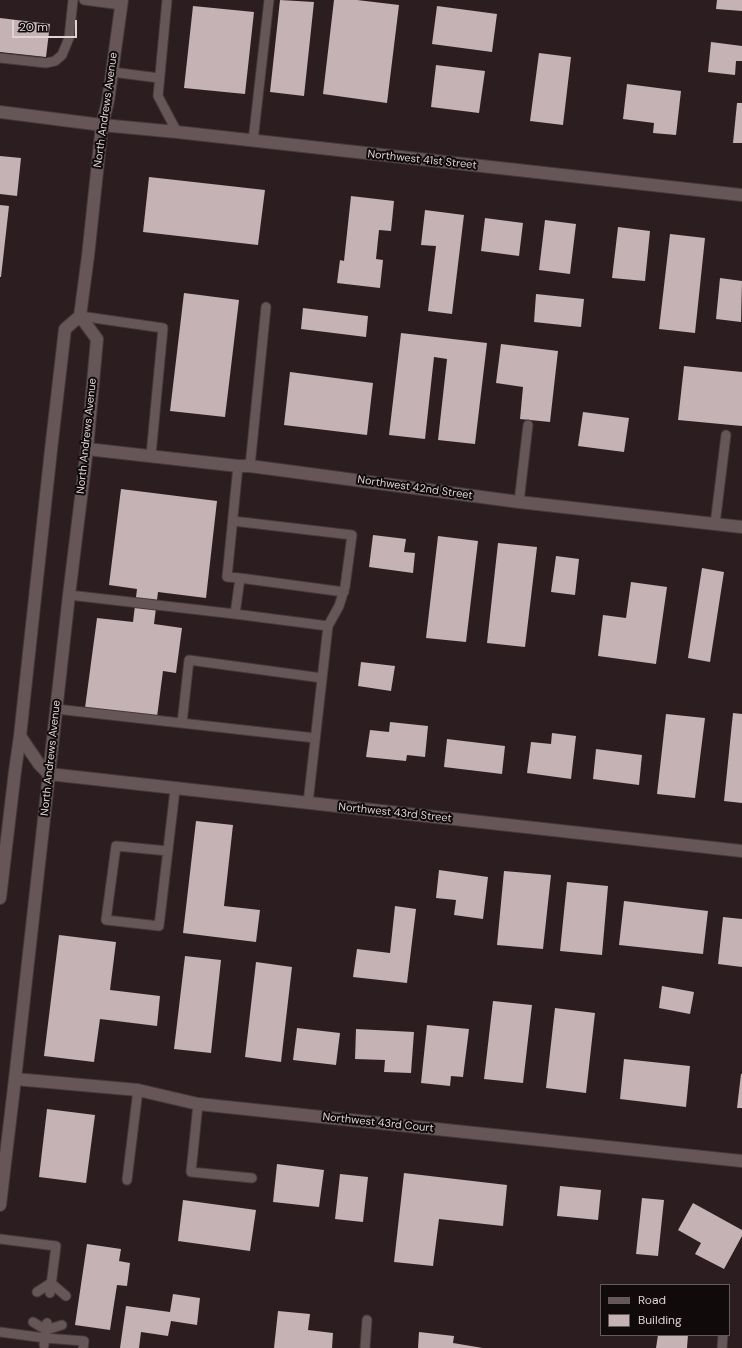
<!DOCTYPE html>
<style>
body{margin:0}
#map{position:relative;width:742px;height:1348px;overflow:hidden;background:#2c1e20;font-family:"DM Sans",sans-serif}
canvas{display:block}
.legend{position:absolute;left:600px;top:1284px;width:130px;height:52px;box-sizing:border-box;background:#100a0b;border:1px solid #625b5c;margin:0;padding:5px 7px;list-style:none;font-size:12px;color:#ded4d5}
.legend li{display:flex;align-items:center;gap:8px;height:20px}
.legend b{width:20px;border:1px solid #625b5c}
.scale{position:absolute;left:12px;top:20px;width:65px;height:18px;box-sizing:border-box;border:2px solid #ded4d5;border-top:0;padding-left:5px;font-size:12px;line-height:14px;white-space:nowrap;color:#ded4d5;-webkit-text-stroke:3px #100a0b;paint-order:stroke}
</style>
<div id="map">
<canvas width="742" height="1348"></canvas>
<ul class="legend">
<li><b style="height:5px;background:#665658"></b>Road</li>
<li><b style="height:11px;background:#c4b2b4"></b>Building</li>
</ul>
<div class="scale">20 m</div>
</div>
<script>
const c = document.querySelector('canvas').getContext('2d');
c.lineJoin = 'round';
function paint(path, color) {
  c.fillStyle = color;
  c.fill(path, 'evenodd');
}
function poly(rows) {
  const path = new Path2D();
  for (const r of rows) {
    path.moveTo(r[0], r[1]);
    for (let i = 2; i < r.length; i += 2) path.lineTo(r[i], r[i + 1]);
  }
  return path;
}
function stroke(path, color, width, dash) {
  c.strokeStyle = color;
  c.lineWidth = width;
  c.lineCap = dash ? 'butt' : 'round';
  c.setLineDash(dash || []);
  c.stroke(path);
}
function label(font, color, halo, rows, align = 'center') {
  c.font = font + ' "DM Sans",sans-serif';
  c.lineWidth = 4;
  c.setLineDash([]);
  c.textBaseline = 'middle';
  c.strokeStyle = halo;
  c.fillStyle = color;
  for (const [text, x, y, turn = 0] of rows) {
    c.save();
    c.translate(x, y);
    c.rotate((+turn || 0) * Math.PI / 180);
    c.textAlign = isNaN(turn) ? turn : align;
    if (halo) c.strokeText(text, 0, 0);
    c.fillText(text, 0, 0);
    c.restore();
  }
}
paint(poly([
 [280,0,314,2,304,96,270,92],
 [334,0,357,0,399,5,387,103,323,94],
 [717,0,742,0,742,11,716,9],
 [193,6,254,12,245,94,184,88],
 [437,6,497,14,492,52,432,44],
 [0,18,50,24,46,57,0,52],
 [711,42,742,46,742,61,736,61,735,75,708,72],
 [539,53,571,57,563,125,530,121],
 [436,65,485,71,479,113,431,107],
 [627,84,681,91,676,135,653,133,654,123,623,119],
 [737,103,742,103,742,143,733,143],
 [0,156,21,158,17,196,0,194],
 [149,177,265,190,258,245,143,232],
 [351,196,394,201,391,231,379,230,376,259,383,260,380,288,337,283,340,260,344,261],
 [0,205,9,206,1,277,0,277],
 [425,210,464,215,452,314,428,311,436,246,421,245],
 [485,218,523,223,519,256,481,251],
 [545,220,576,224,570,274,539,270],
 [618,227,650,231,645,281,612,278],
 [670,234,705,238,695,333,659,329],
 [720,278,742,281,741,322,716,319],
 [184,293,239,300,225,417,170,411],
 [536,294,584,299,581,327,534,322],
 [303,308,368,316,366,337,301,329],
 [401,333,487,343,475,444,438,440,447,359,434,357,425,439,389,435],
 [501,344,558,351,550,422,520,419,523,387,496,383],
 [684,366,742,372,742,426,678,420],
 [290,372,373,383,367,435,284,425],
 [583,412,629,418,624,452,578,446],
 [121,489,217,501,206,598,158,592,154,624,182,628,176,673,163,671,157,717,85,708,97,618,133,622,137,589,109,585],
 [373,535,406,539,404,552,415,553,413,573,369,567],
 [438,536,478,541,466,642,426,638],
 [498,543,537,547,525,647,487,643],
 [556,556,579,559,575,595,551,592],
 [702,568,724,572,710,662,688,658],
 [631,582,667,587,656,664,598,656,603,615,626,618],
 [361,662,395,666,391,691,358,686],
 [733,713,742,714,742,803,724,801],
 [666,714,705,718,695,798,657,794],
 [390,722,428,726,425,757,407,755,406,761,366,757,370,730,389,732],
 [552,733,576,736,571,779,527,773,531,742,551,744],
 [447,739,505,746,502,774,444,767],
 [596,749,642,755,639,785,593,779],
 [196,821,233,825,224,906,260,910,256,942,183,933],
 [439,870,488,877,483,919,454,915,456,900,436,898],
 [504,871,551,875,543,949,497,945],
 [567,882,608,886,602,955,560,951],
 [624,901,708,911,703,954,619,945],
 [395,906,416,909,407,983,353,977,357,949,390,953],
 [723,917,742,919,742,967,718,964],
 [59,935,116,942,110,990,160,996,157,1026,100,1019,94,1062,44,1056],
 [185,956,221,960,211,1053,174,1049],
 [256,962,292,967,281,1062,245,1057],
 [662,986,694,992,690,1014,659,1008],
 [493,1001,532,1005,523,1083,484,1079],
 [555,1008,595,1013,586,1093,546,1088],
 [427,1025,469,1029,463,1077,451,1076,450,1086,421,1083],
 [297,1028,340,1033,336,1065,293,1060],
 [356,1029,414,1032,411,1073,384,1072,385,1060,355,1059],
 [624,1059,690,1066,686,1107,620,1099],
 [741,1074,742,1074,742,1108,737,1108],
 [47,1109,95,1115,86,1183,39,1177],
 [277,1164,324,1170,319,1207,273,1202],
 [404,1173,507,1185,503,1226,439,1219,433,1266,394,1262],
 [340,1174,368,1177,363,1222,335,1219],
 [560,1186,601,1190,598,1220,557,1216],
 [642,1198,664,1200,658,1256,636,1254],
 [183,1200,256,1210,250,1251,178,1241],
 [693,1203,742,1230,742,1236,724,1269,695,1254,701,1243,678,1230],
 [87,1244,121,1249,119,1261,130,1263,127,1286,117,1285,110,1330,75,1325],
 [173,1294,200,1298,197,1325,171,1321,168,1336,141,1332,139,1348,120,1348,126,1306,170,1312],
 [278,1311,310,1314,308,1330,333,1333,332,1348,274,1348],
 [419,1332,454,1336,453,1343,483,1348,418,1348],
 [658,1335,688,1335,687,1348,656,1348]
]), '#c4b2b4');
const lane = poly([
 [84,0,121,5],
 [167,0,158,96,177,132],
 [0,58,46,63,55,61,62,55,69,38,73,0],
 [112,72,159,78],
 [253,141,269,0],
 [80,316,163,328,151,455],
 [250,466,266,307],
 [519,502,528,425],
 [233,521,352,535,345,587,339,606,328,626,235,614],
 [715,524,726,435],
 [240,578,344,592],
 [69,595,235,614,240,578,227,577,238,466],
 [56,709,315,738],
 [182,723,189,660,322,678],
 [308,803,328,626],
 [168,851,116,846,106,920,159,926,173,807,175,789],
 [198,1104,191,1172,252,1178],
 [127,1180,138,1090],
 [0,1239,56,1246,50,1293],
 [37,1292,51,1283,66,1296],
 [33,1322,46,1330,62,1325],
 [47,1323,45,1338,84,1341,83,1348],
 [0,1332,45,1338,44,1345],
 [365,1348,367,1320],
 [722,1348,723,1335]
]);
const street = poly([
 [0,112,102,125,177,132,742,195],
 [87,449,238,466,250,466,519,502,742,527],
 [49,774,742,851],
 [15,1079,138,1090,198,1104,742,1161]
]);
const secondary = poly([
 [20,736,39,764,49,774],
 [0,898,15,771,20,736,51,450,65,329,80,316,88,256,102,125,108,101,122,0],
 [0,1205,15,1079,69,595,87,449,97,339,80,316]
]);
stroke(lane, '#44393b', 11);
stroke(street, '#44393b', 14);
stroke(secondary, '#44393b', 14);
stroke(lane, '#665658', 9);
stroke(street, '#665658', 12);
stroke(secondary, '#665658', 12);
label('11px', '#ded4d5', '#100a0b', [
 ["North Andrews Avenue",106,110,-82],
 ["Northwest 41st Street",422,160,6],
 ["North Andrews Avenue",87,436,-84],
 ["Northwest 42nd Street",415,488,8],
 ["North Andrews Avenue",51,758,-84],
 ["Northwest 43rd Street",395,813,6],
 ["Northwest 43rd Court",378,1123,6]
]);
</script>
